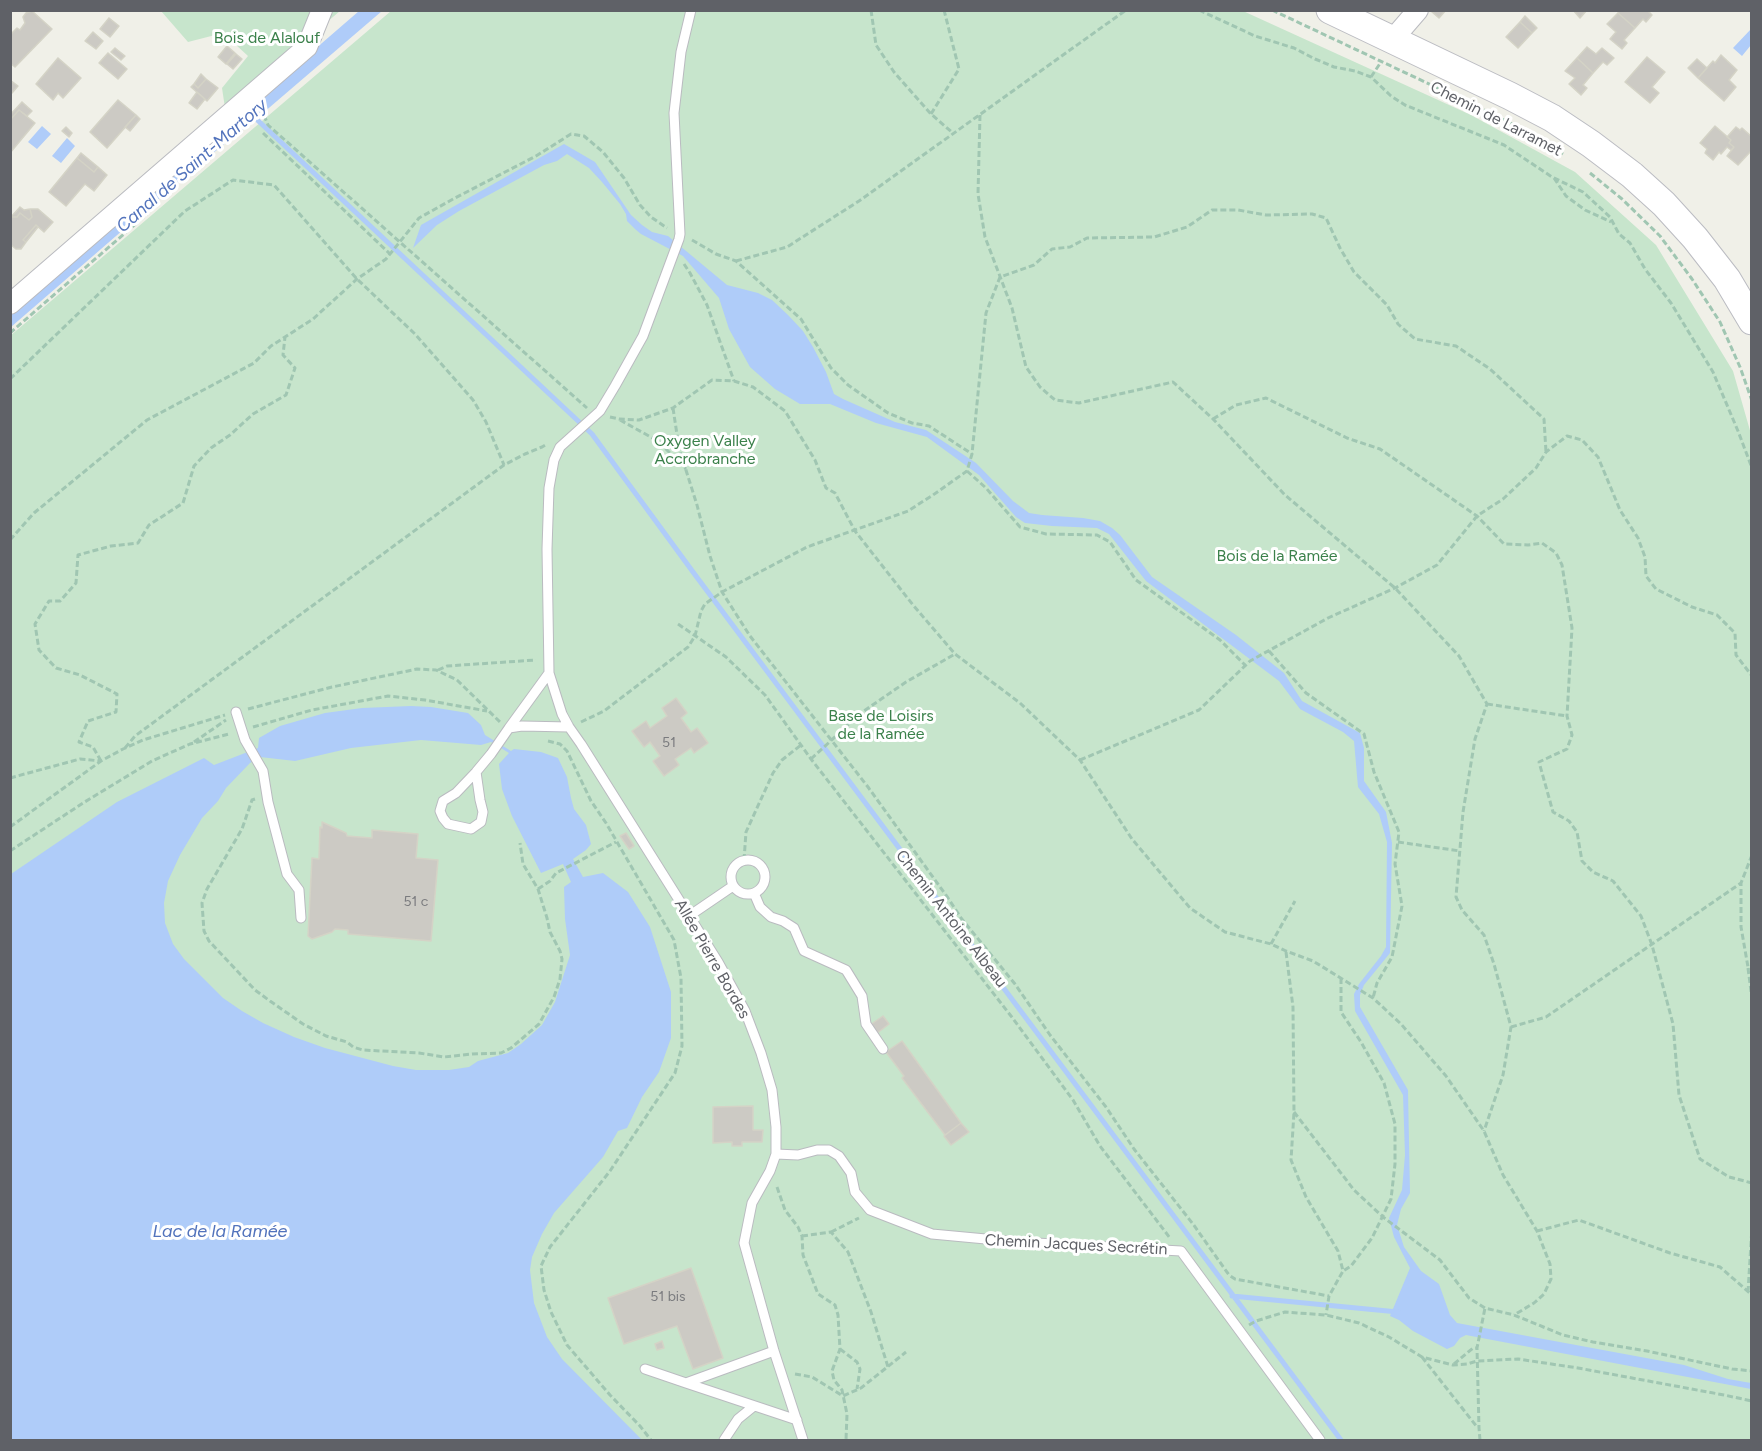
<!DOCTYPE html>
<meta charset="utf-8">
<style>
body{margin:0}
#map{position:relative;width:1762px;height:1451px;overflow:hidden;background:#f0f0e8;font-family:Figtree,sans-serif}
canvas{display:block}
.frame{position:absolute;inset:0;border:12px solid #5f6167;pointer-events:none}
</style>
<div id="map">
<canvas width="1762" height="1451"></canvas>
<div class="frame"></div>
</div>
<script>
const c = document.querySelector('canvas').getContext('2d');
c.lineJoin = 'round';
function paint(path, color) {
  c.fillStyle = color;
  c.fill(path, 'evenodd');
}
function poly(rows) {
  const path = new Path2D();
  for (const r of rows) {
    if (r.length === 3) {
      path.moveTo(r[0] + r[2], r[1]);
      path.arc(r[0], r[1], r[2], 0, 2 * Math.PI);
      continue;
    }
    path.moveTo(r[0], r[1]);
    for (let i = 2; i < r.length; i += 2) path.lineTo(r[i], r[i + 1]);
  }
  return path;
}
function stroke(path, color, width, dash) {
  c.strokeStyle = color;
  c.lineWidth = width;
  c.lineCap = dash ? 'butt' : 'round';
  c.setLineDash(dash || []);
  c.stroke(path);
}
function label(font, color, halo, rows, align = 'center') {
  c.font = font + ' Figtree,sans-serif';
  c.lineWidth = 6;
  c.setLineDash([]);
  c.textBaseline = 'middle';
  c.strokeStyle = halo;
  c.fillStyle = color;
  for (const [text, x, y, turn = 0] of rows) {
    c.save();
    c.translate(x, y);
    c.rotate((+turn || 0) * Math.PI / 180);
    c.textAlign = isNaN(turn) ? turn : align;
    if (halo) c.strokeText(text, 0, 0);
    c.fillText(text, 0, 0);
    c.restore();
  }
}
paint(poly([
 [161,11,340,11,225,108,222,88,248,56,223,33,188,42],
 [391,11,1243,11,1471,115,1575,172,1656,245,1733,371,1751,434,1751,1440,11,1440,10,336]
]), '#c7e5cc');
paint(poly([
 [359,11,382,11,256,119,198,165,11,327,11,312],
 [1751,29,1751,45,1742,56,1733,48],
 [42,126,51,134,37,149,28,142],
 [67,138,75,146,61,163,52,156],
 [564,144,595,162,631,215,642,225,652,232,668,236,727,285,758,293,772,300,788,315,803,331,813,347,826,372,834,394,843,399,895,422,926,430,976,463,1013,501,1029,513,1042,515,1083,518,1100,521,1112,528,1120,535,1152,577,1236,635,1284,673,1302,701,1360,733,1364,748,1364,781,1386,812,1392,843,1390,953,1364,985,1360,995,1360,1007,1408,1090,1410,1193,1401,1209,1397,1225,1404,1247,1421,1271,1439,1284,1450,1315,1457,1323,1684,1365,1728,1379,1751,1383,1751,1389,1466,1335,1460,1338,1454,1346,1447,1349,1413,1331,1399,1320,1390,1316,1410,1268,1394,1237,1389,1218,1402,1190,1405,1155,1403,1095,1355,1011,1354,994,1359,984,1381,956,1386,947,1387,842,1379,814,1358,787,1354,741,1343,732,1300,709,1279,681,1146,581,1109,534,1097,528,1052,526,1025,523,1016,517,979,475,927,437,876,423,830,404,800,404,775,389,750,367,729,329,719,298,683,256,641,234,635,229,627,221,626,214,620,204,602,182,589,168,567,154,557,161,544,165,459,211,437,225,413,248,421,225],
 [411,706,431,707,468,713,481,725,485,735,511,751,514,749,541,752,558,758,567,777,571,798,574,809,586,825,591,844,586,850,573,859,583,877,603,873,628,892,650,927,671,992,671,1038,659,1072,642,1097,627,1128,618,1131,603,1157,554,1213,542,1234,532,1257,530,1270,534,1303,547,1337,562,1359,642,1440,11,1440,11,874,117,802,204,758,214,765,258,748,259,738,280,726,325,713,362,708],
 [421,740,481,745,491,742,509,753,499,764,502,789,512,816,541,873,563,864,571,882,564,887,565,919,570,955,555,1002,542,1025,521,1044,508,1053,478,1061,469,1067,449,1070,416,1070,393,1066,325,1048,294,1037,263,1023,242,1011,223,998,184,959,173,944,165,923,164,903,168,881,180,855,202,818,218,801,226,788,250,763,260,757,295,761,351,748]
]), '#afccf9');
stroke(poly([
 [252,115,592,434,693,572,1341,1440],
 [1232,1296,1398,1312]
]), '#afccf9', 5);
const building = poly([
 [1433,10,1446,10,1439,18,1432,12,1433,10],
 [1573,10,1587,10,1580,18,1573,10],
 [1620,10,1647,10,1652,15,1646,22,1643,19,1635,28,1618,13,1620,10],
 [32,11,52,29,15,67,10,63,10,35,17,28,20,30,25,23,23,17,26,13,32,11],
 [1618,13,1635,28,1624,40,1627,43,1622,49,1610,39,1616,32,1607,24,1618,13],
 [1525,16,1537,28,1532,33,1520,22,1525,16],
 [109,18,119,26,110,37,100,29,109,18],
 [1520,22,1532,33,1518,48,1506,37,1520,22],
 [93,32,103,41,96,49,85,41,93,32],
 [227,46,235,53,226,64,218,57,227,46],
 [1587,47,1596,54,1602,48,1614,58,1607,65,1603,62,1593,73,1577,58,1587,47],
 [115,48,125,56,121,60,111,52,115,48],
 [108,53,127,69,118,79,99,63,108,53],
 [236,54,242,59,233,69,227,64,236,54],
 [1721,55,1737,70,1729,80,1736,87,1724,101,1698,78,1713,61,1715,63,1721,55],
 [1647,57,1665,72,1652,87,1659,93,1650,103,1625,82,1647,57],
 [58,58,81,78,63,98,58,93,53,100,36,84,58,58],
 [1577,58,1593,73,1583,85,1587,88,1581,95,1569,84,1575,78,1565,71,1577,58],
 [1697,59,1707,68,1698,78,1688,68,1697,59],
 [201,74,206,79,198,88,194,84,201,74],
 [206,79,218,88,207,101,191,87,194,84,198,88,206,79],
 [10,80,18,86,12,93,10,92,10,80],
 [197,92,205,99,197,109,189,103,197,92],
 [118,100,136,115,107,148,90,132,118,100],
 [22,102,32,111,27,116,19,110,10,120,10,115,22,102],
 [19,110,35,123,10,153,10,120,19,110],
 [136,115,140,119,130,131,125,127,136,115],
 [1715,126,1731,140,1729,143,1734,147,1731,150,1727,147,1721,154,1719,152,1713,160,1705,153,1707,149,1700,143,1715,126],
 [66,127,72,133,69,137,62,131,66,127],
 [1736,127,1740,130,1742,128,1752,137,1752,150,1738,165,1727,156,1734,147,1729,143,1731,140,1727,137,1736,127],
 [81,153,98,167,94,172,77,158,81,153],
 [77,158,94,172,98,167,107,175,94,191,85,184,66,206,49,192,77,158],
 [20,207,24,210,30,209,32,217,29,220,20,213,17,217,11,217,20,207],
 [30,209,38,209,53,222,44,232,36,225,23,240,26,242,21,249,16,249,10,244,10,217,17,217,20,213,29,220,32,217,30,209],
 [36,225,38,227,26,242,23,240,36,225],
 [676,698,687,713,681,718,691,732,697,728,708,743,694,753,691,748,675,759,679,765,664,776,653,761,660,756,650,742,644,747,632,731,646,721,650,728,667,716,662,708,676,698],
 [322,822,346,833,347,836,372,838,372,830,418,834,416,858,438,860,431,941,348,934,348,930,335,929,332,932,312,939,308,936,312,858,319,859,320,827,322,828,322,822],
 [626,833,634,846,629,849,620,836,626,833],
 [883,1016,889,1024,876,1034,870,1025,883,1016],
 [902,1041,961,1123,945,1135,902,1078,904,1076,886,1052,902,1041],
 [753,1106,753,1130,763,1130,762,1142,742,1142,742,1146,732,1146,732,1142,713,1143,713,1107,753,1106],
 [961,1123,969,1132,951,1145,944,1136,961,1123],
 [691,1268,723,1358,693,1369,677,1326,624,1344,608,1298,691,1268],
 [662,1341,664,1348,657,1350,655,1344,662,1341]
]);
paint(building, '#cccac4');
stroke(building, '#d4d3c6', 1.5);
const lane = poly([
 [691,10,681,52,674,113,680,234,679,239,643,336,615,386,600,411,560,447,554,460,549,488,547,549,549,673,562,714,569,727,581,744,718,962,745,1011,761,1053,772,1090,776,1127,776,1154,770,1171,752,1203,744,1243,774,1351,803,1440],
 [236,712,245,740,263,771,268,802,287,874,299,890,301,918],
 [509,728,549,673],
 [476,772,480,800,483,812,481,822,471,829,448,824,443,818,440,811,443,801,456,793,476,772,491,754,509,728,522,726,569,727],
 [748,877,17],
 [754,893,760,907,771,917,783,921,794,928,804,951,846,970,862,996,866,1024,883,1049],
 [689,916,733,886],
 [776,1154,798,1155,817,1150,829,1150,839,1156,851,1173,855,1192,870,1210,932,1234,1018,1242,1181,1251,1320,1440],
 [774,1351,686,1383,797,1420],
 [645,1369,686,1383],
 [724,1440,738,1419,754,1406]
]);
const street = poly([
 [1394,41,1399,32,1418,10],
 [10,304,307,47,322,10]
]);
const secondary = poly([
 [1330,10,1510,96,1552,118,1591,144,1632,175,1664,204,1695,238,1727,279,1752,321]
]);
stroke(lane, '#babbc0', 11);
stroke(street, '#babbc0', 22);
stroke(secondary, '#bbbcc2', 29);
stroke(poly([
 [871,10,876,45,894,72,931,114,954,134],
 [1199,10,1255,36,1294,48,1315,59,1334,67,1355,71,1371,77,1391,96,1405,105,1504,145,1552,177,1583,192,1610,217,1619,234,1630,243,1645,269,1671,303,1713,372,1738,431,1752,468],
 [1272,10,1476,106,1518,127,1563,154],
 [1371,77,1381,62],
 [931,114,959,69,944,10],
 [264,115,268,125,587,408],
 [980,115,978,194,985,237,1012,308,1026,367,1040,387,1055,400,1079,403,1173,382,1213,419,1285,495,1395,588,1459,656,1487,704,1475,739,1463,812,1456,897,1462,910,1484,935,1494,964,1511,1027,1503,1075,1484,1131],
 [263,133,390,254],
 [1590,173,1622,199,1660,236,1692,279,1720,322,1740,367,1752,401],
 [1554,178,1566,196,1585,210,1611,222],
 [692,240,716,254,736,261,801,319,831,368,848,385,888,413,912,423,929,426,972,454],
 [736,261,787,247,859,201,1126,10],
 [684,264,690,273,707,305,734,381],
 [10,333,147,214],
 [10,379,185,211,233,180,274,185,357,279,415,334,473,400,486,422,504,465],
 [673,408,679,448,697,505,710,556,722,592,750,636,868,787,948,898,961,918,1015,984,1050,1035,1106,1107,1134,1149,1193,1224,1229,1275,1235,1279,1329,1296],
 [610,417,619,419,639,420,673,408,712,380,734,381,753,387,785,411,815,460,826,488,835,493,855,531,913,605,955,654,1020,703,1080,760,1132,839,1190,908,1225,932,1271,944,1286,951,1313,961,1373,998,1401,1024,1446,1076,1484,1131,1503,1175,1537,1231,1550,1264,1551,1279,1544,1294,1534,1303,1514,1315],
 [1213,419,1236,405,1266,398,1347,438,1380,449,1477,516,1504,544,1528,545,1542,543,1556,553,1562,565,1572,628,1567,716,1572,735,1567,749,1539,762,1553,812,1569,821,1577,832,1582,861,1593,872,1613,881,1641,916,1652,945,1673,1024,1679,1095,1700,1159,1729,1177,1752,1183],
 [620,420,658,441,686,469],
 [967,471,986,488,1020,527,1046,534,1097,535,1110,542,1136,580,1220,640,1245,665],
 [10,540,34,513,147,420,254,363,271,346,313,319,357,279,386,259,419,218,455,198,536,156,571,134,584,136,603,152,624,178,640,205,651,217,667,228],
 [678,624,726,657,765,695,811,759,1011,1016,1073,1100,1100,1146,1170,1238],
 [1269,651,1306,693,1364,734,1374,772,1399,832,1395,864,1402,906,1392,957,1377,983,1373,998],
 [438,670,447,666,536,660],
 [1487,704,1567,716],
 [248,709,332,687,417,669,436,670,457,680,500,722],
 [581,722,604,711,688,647,695,636,701,611,705,604,722,592,807,547,908,511,933,495,967,471,972,454,986,313,1000,277,1034,265,1052,249,1070,247,1087,238,1154,237,1187,227,1212,210,1238,210,1266,215,1312,214,1326,218,1340,248,1354,272,1387,305,1398,324,1415,339,1456,346,1490,369,1544,419,1546,452],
 [253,727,312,710,388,696,425,700,487,711],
 [548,741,560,744,567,751,591,801,606,823,674,940,681,978,682,1046,675,1073,610,1171,550,1247,541,1266,544,1290,551,1312,567,1345,610,1395,640,1426,651,1440],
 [194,742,226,720],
 [125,748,135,736,504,465,525,454,542,447,547,444],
 [811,759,861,713,906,682,955,654],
 [1080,760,1199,710,1250,661,1328,618,1395,588,1437,565,1477,516,1503,499,1536,468,1546,452,1567,436,1582,440,1598,457,1620,510,1638,538,1645,557,1646,576,1656,589,1692,607,1717,615,1735,633,1736,655,1752,676],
 [101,761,93,747,79,742,88,721,116,712,117,694,80,675,56,668,39,650,35,624,49,601,60,601,76,583,78,555,111,546,138,543,149,525,183,503,194,466,211,448,230,435,253,414,286,395,295,368,283,355,285,337],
 [10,778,80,759,101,761],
 [255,799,252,800,242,829,207,889,202,903,204,931,209,941,255,990,270,1001,303,1024,326,1036,347,1042,353,1047,363,1050,419,1053,444,1057,472,1054,501,1053,511,1048,539,1024,554,997,560,979,562,959,560,951,550,932,547,918,538,889,523,864,520,843],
 [10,827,101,761,123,749,143,740,225,715],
 [1398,842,1460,851],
 [10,851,83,803,152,761,190,744,229,734],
 [1752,855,1741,883,1741,927,1748,967,1752,969],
 [744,860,746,832,773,773,782,760,801,745],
 [538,889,550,881,556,873,616,842],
 [1271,944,1295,901],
 [1286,952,1293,1007,1294,1112,1291,1160,1306,1197,1338,1251,1343,1271,1329,1296,1326,1315],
 [1748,968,1752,999],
 [1341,978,1341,1012,1361,1042,1384,1083,1395,1124,1395,1164,1391,1199,1372,1238,1351,1266,1343,1271],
 [1511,1027,1546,1017,1741,883],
 [1294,1112,1354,1190,1383,1217,1440,1260,1469,1298,1485,1308,1514,1315,1563,1335,1593,1342,1647,1351,1732,1369,1752,1371],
 [777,1187,785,1210,798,1227,802,1236,803,1255,818,1294,835,1305,838,1315,840,1349,832,1371,834,1380,842,1390,847,1414,846,1440],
 [1537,1231,1579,1220,1670,1253,1720,1267,1752,1295],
 [831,1232,859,1218],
 [802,1236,831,1232,848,1252,871,1312,888,1367],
 [1748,1292,1752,1227],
 [1249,1325,1256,1321,1285,1312,1326,1315,1359,1323,1389,1337,1422,1357,1453,1365,1467,1364,1477,1361,1518,1359,1578,1368,1724,1395,1752,1401],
 [840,1349,857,1362,860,1369,857,1389],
 [1422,1357,1477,1427],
 [1454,1364,1473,1348,1477,1348],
 [795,1374,812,1377,843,1396,861,1388,906,1352],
 [1480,1440,1479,1428,1477,1348,1485,1308]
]), '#a0c6b2', 3, [6, 3]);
stroke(lane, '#fff', 9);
stroke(street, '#fff', 20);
stroke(secondary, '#fff', 27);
label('14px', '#7a7b7e', null, [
 ["51",669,743],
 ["51 c",416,902],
 ["51 bis",668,1297]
]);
label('16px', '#3b814b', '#fff', [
 ["Bois de Alalouf",267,38],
 ["Oxygen Valley",705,441],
 ["Accrobranche",705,459],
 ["Bois de la Ramée",1277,556],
 ["Base de Loisirs",881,716],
 ["de la Ramée",881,734]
]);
label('16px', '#5f6167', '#fff', [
 ["Chemin de Larramet",1496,119,27],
 ["Chemin Antoine Albeau",951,919,52],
 ["Allée Pierre Bordes",712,959,60],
 ["Chemin Jacques Secrétin",1076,1245,3]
]);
label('italic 18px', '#5273bc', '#fff', [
 ["Canal de Saint-Martory",192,166,-41],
 ["Lac de la Ramée",220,1232]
]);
</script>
